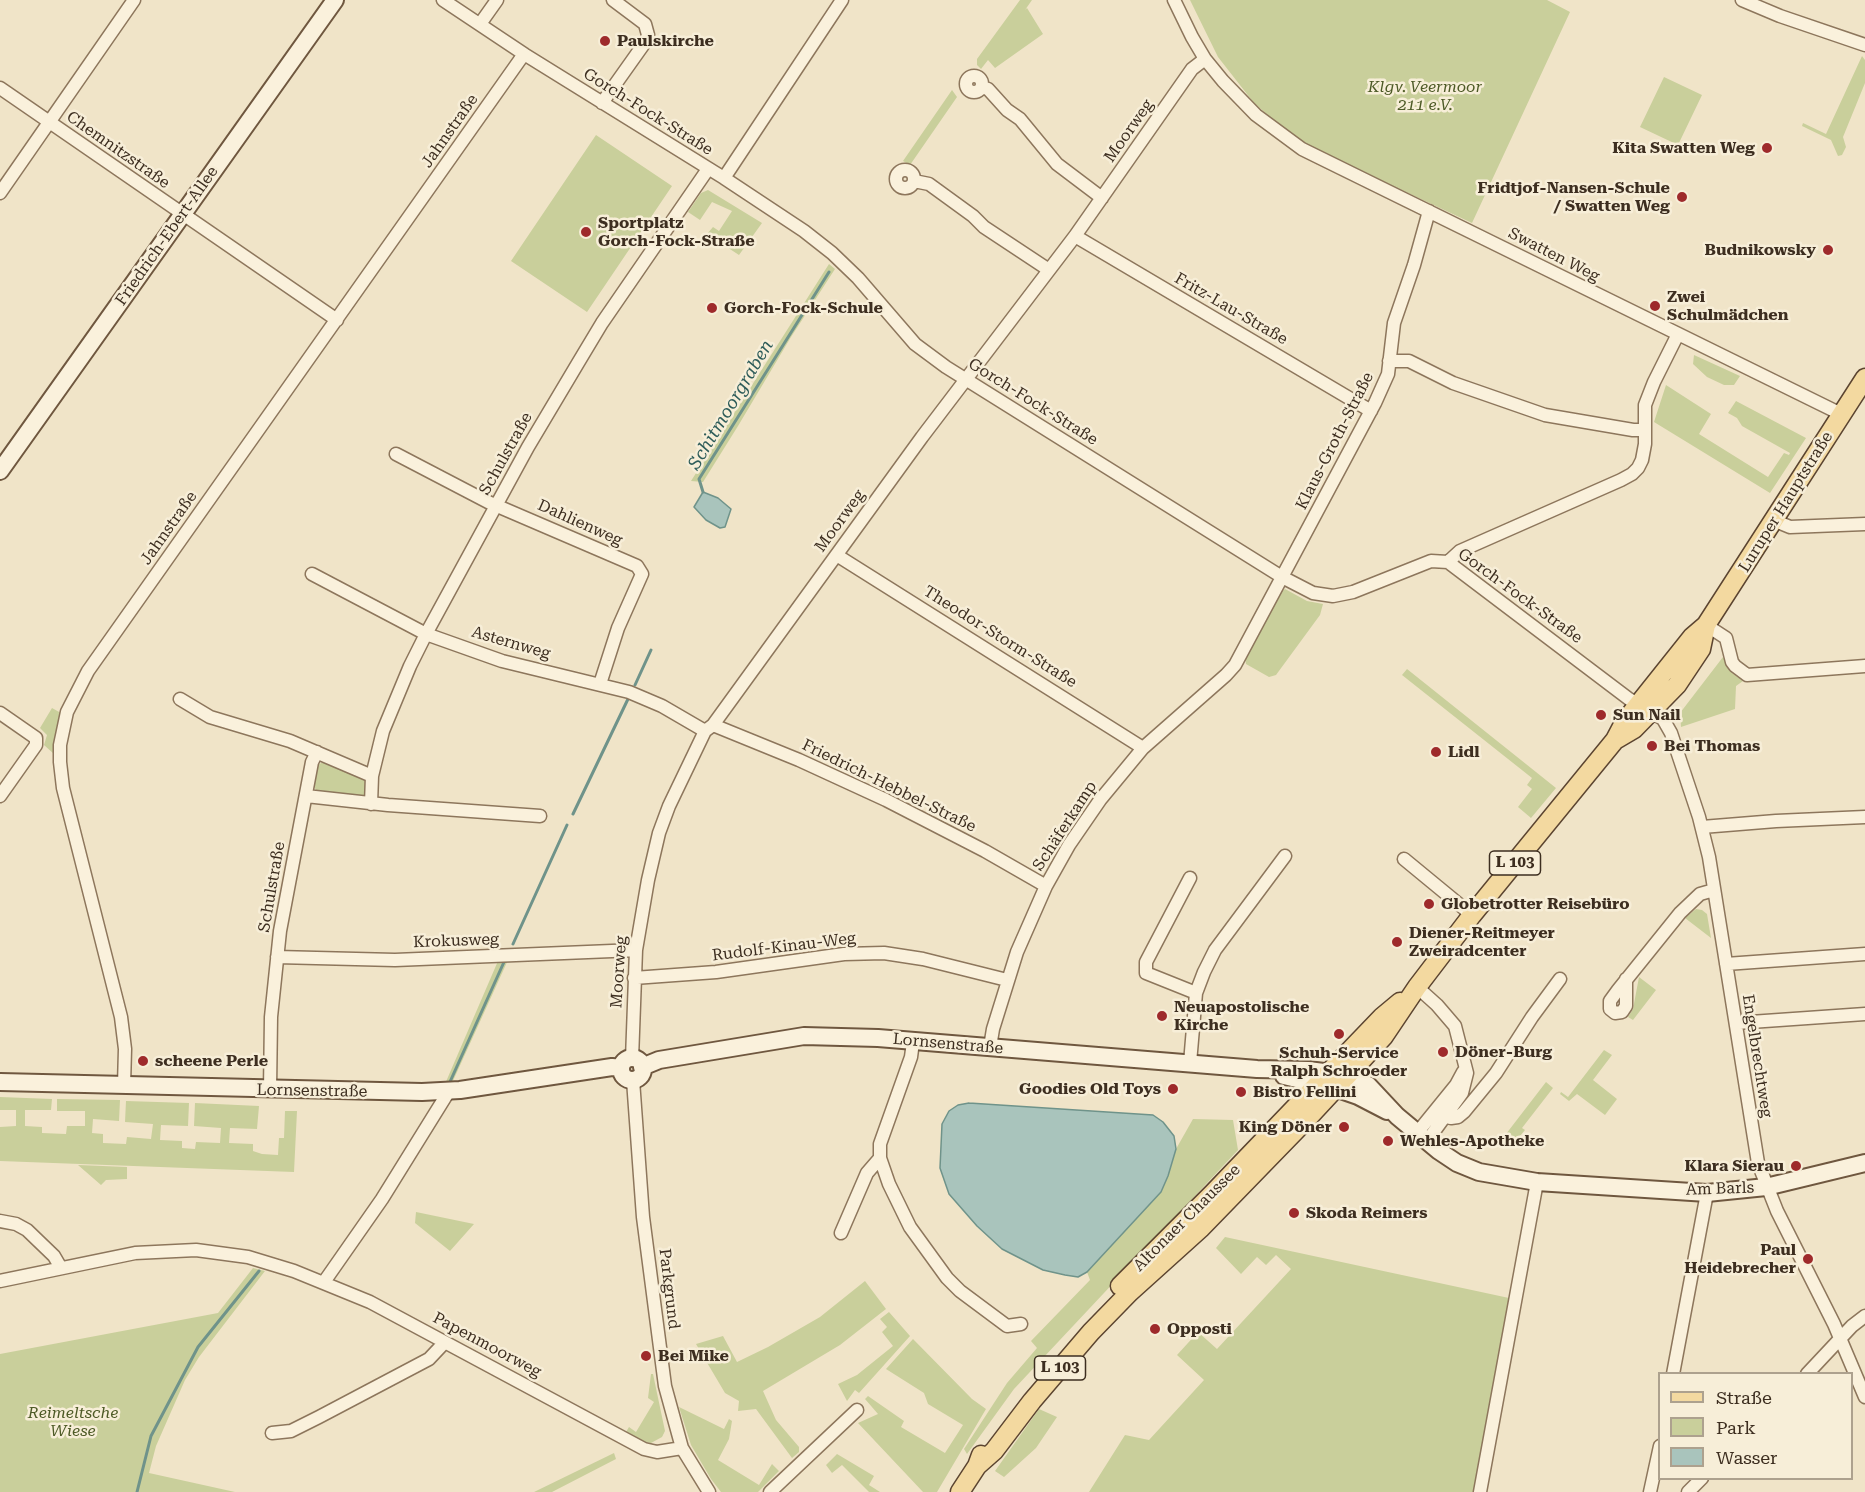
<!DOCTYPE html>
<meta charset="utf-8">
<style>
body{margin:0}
#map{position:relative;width:1865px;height:1492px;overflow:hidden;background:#f0e4c8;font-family:"Roboto Serif",serif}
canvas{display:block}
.legend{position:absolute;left:1658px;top:1372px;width:195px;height:108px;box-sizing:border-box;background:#f7eed8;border:2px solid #ada18e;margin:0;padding:8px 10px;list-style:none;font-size:18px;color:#3d2e20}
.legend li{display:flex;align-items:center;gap:12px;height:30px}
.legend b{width:30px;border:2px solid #ada18e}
</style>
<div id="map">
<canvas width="1865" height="1492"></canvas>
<ul class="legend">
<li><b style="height:8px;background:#f3d9a0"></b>Straße</li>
<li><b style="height:16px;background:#c9cf9b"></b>Park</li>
<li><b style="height:16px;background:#a9c4bc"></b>Wasser</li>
</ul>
</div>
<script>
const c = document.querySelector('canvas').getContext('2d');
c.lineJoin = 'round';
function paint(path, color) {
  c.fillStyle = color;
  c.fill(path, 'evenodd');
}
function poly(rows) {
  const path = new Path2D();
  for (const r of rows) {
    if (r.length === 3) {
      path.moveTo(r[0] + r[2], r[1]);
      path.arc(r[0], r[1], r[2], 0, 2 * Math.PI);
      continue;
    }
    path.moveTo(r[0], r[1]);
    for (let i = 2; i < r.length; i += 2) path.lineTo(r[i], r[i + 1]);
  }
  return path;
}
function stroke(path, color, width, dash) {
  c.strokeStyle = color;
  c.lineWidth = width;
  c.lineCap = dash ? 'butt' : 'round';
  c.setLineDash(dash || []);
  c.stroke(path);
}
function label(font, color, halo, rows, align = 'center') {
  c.font = font + ' "Roboto Serif",serif';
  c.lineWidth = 5;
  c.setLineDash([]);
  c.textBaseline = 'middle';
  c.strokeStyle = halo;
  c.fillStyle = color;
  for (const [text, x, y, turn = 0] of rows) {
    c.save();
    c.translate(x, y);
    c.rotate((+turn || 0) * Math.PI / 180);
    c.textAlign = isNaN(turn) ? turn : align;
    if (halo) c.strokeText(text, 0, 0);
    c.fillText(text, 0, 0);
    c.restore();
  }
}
paint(poly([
 [1020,0,1032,0,1025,10,1027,8,1043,34,995,68,988,60,981,69,977,65,977,59],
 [1190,0,1547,0,1570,12,1472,223,1299,142,1254,103,1218,57],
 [1862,56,1865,60,1865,83,1843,137,1846,147,1842,155,1838,156,1831,140,1802,126,1803,123,1826,134],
 [1664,77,1702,95,1678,145,1640,127],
 [952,90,957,97,910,165,903,161],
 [596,135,672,186,587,312,511,261],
 [708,190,762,223,739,255,707,234,713,227,719,231,732,211,712,202,700,220,688,212,701,193],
 [829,264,835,269,791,337,738,426,703,482,691,481],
 [1694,355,1740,376,1734,385,1724,385,1707,377,1693,364],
 [1666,385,1711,414,1699,434,1768,477,1784,453,1789,455,1790,453,1742,426,1737,418,1728,413,1736,401,1806,438,1770,493,1654,422],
 [1285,589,1307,601,1323,604,1320,615,1276,675,1269,677,1246,664,1245,656,1281,592],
 [1723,657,1732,673,1743,681,1736,686,1735,709,1681,727,1680,713],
 [1407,669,1556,788,1531,818,1518,807,1532,789,1527,785,1532,778,1402,675],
 [52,708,61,713,55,740,54,754,44,745,47,735,40,728],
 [323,762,330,762,365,778,367,782,365,794,361,797,317,793,313,783,316,766],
 [1696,909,1702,910,1707,914,1711,938,1685,918],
 [508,960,452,1083,445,1084,498,961],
 [1639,977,1656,990,1633,1020,1628,1017,1633,1009],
 [1604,1050,1612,1055,1593,1080,1617,1099,1605,1115,1577,1094,1569,1101,1560,1094,1561,1092,1568,1097],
 [1546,1082,1553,1088,1522,1128,1525,1130,1515,1142,1506,1134],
 [0,1097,52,1099,51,1110,25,1110,25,1126,42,1127,42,1133,66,1134,67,1126,85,1126,85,1111,57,1111,57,1099,120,1100,119,1121,93,1119,92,1133,103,1134,103,1143,126,1144,127,1137,151,1139,153,1124,125,1122,126,1101,189,1103,188,1126,161,1125,160,1140,182,1141,182,1148,195,1149,196,1142,220,1143,221,1128,194,1126,195,1103,259,1106,257,1129,230,1128,229,1143,253,1144,253,1151,262,1154,278,1155,279,1138,284,1138,285,1111,297,1111,294,1172,0,1161,0,1127,16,1126,16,1110,0,1110],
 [1193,1119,1233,1120,1238,1150,1014,1389,967,1454,964,1449,1007,1383,1037,1348,1031,1341,1090,1280,1087,1272,1161,1192,1168,1176,1176,1149],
 [78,1165,127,1167,127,1179,106,1180,101,1185],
 [416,1212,474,1224,450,1251,415,1223],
 [1225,1237,1509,1298,1474,1492,1089,1492,1125,1435,1149,1440,1204,1380,1177,1355,1198,1332,1217,1349,1291,1269,1276,1255,1266,1265,1257,1257,1241,1274,1216,1248],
 [253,1268,265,1271,199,1357,185,1380,156,1446,149,1473,235,1492,0,1492,0,1354,218,1313],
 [865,1281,886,1309,840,1345,763,1391,776,1420,799,1447,799,1452,792,1458,756,1409,738,1411,739,1401,725,1393,696,1344,723,1336,737,1362,768,1347,820,1317],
 [889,1312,910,1336,859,1393,855,1390,847,1401,838,1384,857,1375,893,1346,882,1332,887,1327,880,1319],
 [913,1339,972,1399,986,1409,937,1492,923,1492,858,1423,878,1414,865,1399,868,1396,904,1421,901,1427,945,1453,963,1425,928,1404,924,1393,886,1369],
 [651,1374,653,1374,665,1431,662,1437,651,1443,645,1442,626,1432,629,1427,636,1432,654,1402,648,1398],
 [679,1407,724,1429,729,1419,732,1421,729,1439,718,1460,759,1485,772,1464,779,1471,758,1492,721,1492,711,1479,691,1445],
 [1039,1409,1057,1417,1036,1448,1004,1477,995,1471],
 [614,1453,616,1459,552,1492,534,1492],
 [837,1454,874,1476,869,1485,880,1492,869,1492,842,1465,832,1473,826,1465]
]), '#c9cf9b');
const water = poly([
 [703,492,718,498,731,509,725,527,720,528,706,520,694,507,703,492],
 [969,1103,1153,1115,1163,1122,1174,1136,1176,1149,1168,1176,1161,1192,1087,1272,1078,1277,1065,1275,1043,1270,1002,1249,977,1226,949,1194,940,1168,942,1124,949,1111,958,1105,969,1103]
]);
paint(water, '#a9c4bc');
stroke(water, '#6f938a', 1.5);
stroke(poly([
 [703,492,699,479,829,272],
 [635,685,651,650],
 [573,814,628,699],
 [513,944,567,825],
 [449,1084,504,962],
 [137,1492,151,1436,198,1347,259,1271]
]), '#6f938a', 3);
const street = poly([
 [443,0,524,54,724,178,804,231,832,253,858,278,915,344,946,367,1282,577,1313,593,1333,596,1353,592,1431,561,1448,562,1629,699,1663,719,1671,733,1699,817,1709,857,1758,1163,1777,1211,1834,1324,1865,1397],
 [1174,0,1192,37,1205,59,1223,81,1256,115,1302,149,1841,414],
 [1742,0,1780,16,1865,45],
 [480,24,497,0],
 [974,84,8],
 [982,87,988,89,1007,110,1020,119,1057,164,1102,198],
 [0,88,337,320],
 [602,103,646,41,648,35,645,24,613,0],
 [905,179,9],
 [724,178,842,0],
 [914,181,929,184,973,216,984,227,1049,270],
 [0,193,134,0],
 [1075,236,1371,411],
 [1389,361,1409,361,1453,383,1545,415,1633,430,1644,430],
 [396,454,488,502,637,566,642,574,618,628,600,684],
 [1773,520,1790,527,1865,524],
 [838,556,1143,748],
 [1448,562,1460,551,1621,480,1632,474,1638,468,1642,460,1645,444,1645,405,1654,382,1678,334],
 [312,574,426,634,502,661,629,692,662,706,705,731],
 [1706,625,1726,638,1732,662,1735,666,1747,675,1865,666],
 [180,699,210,717,290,741,372,776],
 [0,713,36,738,36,745,0,796],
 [713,725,799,760,886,800,985,851,1046,886],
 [306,796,388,805,540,816],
 [371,804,372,776,383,731,410,666,426,634,528,447,578,363,602,323,708,169],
 [1702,827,1776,821,1865,817],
 [1404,859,1472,915],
 [1190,878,1146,962,1146,973,1196,993],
 [277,957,395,960,636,950],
 [1726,964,1865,954],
 [634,978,716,972,844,954,884,953,923,959,1007,980],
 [1626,979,1626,1006,1622,1012,1615,1013,1610,1009,1610,1001,1618,990,1680,913,1700,894,1714,890],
 [1417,987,1437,1005,1455,1026,1467,1073,1462,1093,1427,1141],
 [1736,1023,1865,1014],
 [913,1042,911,1057,880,1144,880,1158,889,1184,910,1227,947,1278,960,1291,1007,1326,1021,1324],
 [990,1047,993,1029,1017,952,1046,886,1069,845,1100,800,1143,748,1226,675,1235,665,1375,403,1388,374,1394,323,1414,265,1429,211],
 [632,1059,636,950,648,880,659,833,669,806,705,731,713,725,922,437,1075,236,1192,69,1205,59],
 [1190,1063,1196,993,1204,972,1215,950,1285,856],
 [633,1080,643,1217,665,1386,682,1448,709,1492],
 [124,1085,125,1049,121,1017,63,788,60,762,60,745,67,712,88,671,524,54],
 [270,1090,271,1017,280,931,312,762,317,752],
 [1437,1109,1446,1117,1451,1118,1458,1117,1464,1112,1496,1073,1532,1017,1560,979],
 [1417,1133,1456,1085,1463,1072],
 [0,1221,16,1224,27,1230,54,1256,61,1268],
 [841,1233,867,1173,880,1158],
 [0,1281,135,1253,196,1250,248,1257,294,1271,370,1302,644,1449,657,1452,682,1448],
 [324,1282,382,1199,449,1091],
 [1673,1374,1707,1193],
 [1807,1374,1852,1326,1865,1316],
 [272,1433,291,1431,319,1417,429,1359,445,1342],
 [770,1492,857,1410],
 [1480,1492,1537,1182],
 [1650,1492,1660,1446],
 [1688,1492,1702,1478]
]);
const secondary = poly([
 [0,471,335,0],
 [632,1069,11],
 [642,1067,659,1060,804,1036,878,1038,1257,1069,1308,1070,1347,1075,1368,1085,1397,1116,1439,1151,1457,1163,1479,1172,1537,1182,1707,1193,1766,1187,1865,1163],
 [1284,1076,1335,1088,1358,1096,1387,1111],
 [0,1082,422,1092,460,1090,612,1067,621,1068]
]);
const primary = poly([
 [1617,739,1634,729,1677,685,1701,649,1706,625],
 [1120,1286,1213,1193,1382,1017,1400,1002],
 [977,1466,994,1451,1032,1401,1091,1332,1130,1292,1201,1228,1305,1121,1384,1036,1417,987,1472,915,1615,740,1625,721,1692,637,1706,625,1865,378],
 [960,1492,977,1466,981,1455]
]);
stroke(street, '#8d765c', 15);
stroke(secondary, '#6f573f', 20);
stroke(primary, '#5b4430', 21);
stroke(street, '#faf1dc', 12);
stroke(secondary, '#faf1dc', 16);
stroke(primary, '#f3d9a0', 18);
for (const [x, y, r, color] of [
 [605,41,6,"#9e2a2b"],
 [1767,148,6,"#9e2a2b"],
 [1682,197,6,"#9e2a2b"],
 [586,232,6,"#9e2a2b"],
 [1828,250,6,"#9e2a2b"],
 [1655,306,6,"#9e2a2b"],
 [712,308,6,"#9e2a2b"],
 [1601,715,6,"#9e2a2b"],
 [1652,746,6,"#9e2a2b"],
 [1436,752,6,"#9e2a2b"],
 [1429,904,6,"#9e2a2b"],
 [1397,942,6,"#9e2a2b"],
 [1162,1016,6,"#9e2a2b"],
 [1339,1034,6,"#9e2a2b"],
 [1443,1052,6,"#9e2a2b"],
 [143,1061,6,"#9e2a2b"],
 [1173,1089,6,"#9e2a2b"],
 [1241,1092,6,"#9e2a2b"],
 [1344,1127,6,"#9e2a2b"],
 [1388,1141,6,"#9e2a2b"],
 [1796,1166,6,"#9e2a2b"],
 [1294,1213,6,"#9e2a2b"],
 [1808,1259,6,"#9e2a2b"],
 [1155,1329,6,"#9e2a2b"],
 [646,1356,6,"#9e2a2b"]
]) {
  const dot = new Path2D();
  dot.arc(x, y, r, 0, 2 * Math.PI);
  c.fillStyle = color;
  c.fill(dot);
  stroke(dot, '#f7eed8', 2);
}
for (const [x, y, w] of [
 [1515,863,51],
 [1060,1368,51]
]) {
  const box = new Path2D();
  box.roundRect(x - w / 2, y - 12, w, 24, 4.5);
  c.fillStyle = '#f7eed8';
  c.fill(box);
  stroke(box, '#3d2e20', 1.5);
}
label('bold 15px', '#3d2e20', null, [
 ["L 103",1515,863],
 ["L 103",1060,1368]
]);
label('bold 16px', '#3d2e20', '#f7eed8', [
 ["Paulskirche",617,41],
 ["Kita Swatten Weg",1755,148,"right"],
 ["Fridtjof-Nansen-Schule",1670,188,"right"],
 ["/ Swatten Weg",1670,206,"right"],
 ["Sportplatz",598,223],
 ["Gorch-Fock-Straße",598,241],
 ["Budnikowsky",1816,250,"right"],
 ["Zwei",1667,297],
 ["Schulmädchen",1667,315],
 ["Gorch-Fock-Schule",724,308],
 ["Sun Nail",1613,715],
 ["Bei Thomas",1664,746],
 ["Lidl",1448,752],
 ["Globetrotter Reisebüro",1441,904],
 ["Diener-Reitmeyer",1409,933],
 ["Zweiradcenter",1409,951],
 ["Neuapostolische",1174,1007],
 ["Kirche",1174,1025],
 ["Döner-Burg",1455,1052],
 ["Schuh-Service",1339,1053,"center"],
 ["Ralph Schroeder",1339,1071,"center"],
 ["scheene Perle",155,1061],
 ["Goodies Old Toys",1161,1089,"right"],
 ["Bistro Fellini",1253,1092],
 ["King Döner",1332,1127,"right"],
 ["Wehles-Apotheke",1400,1141],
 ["Klara Sierau",1784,1166,"right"],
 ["Skoda Reimers",1306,1213],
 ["Paul",1796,1250,"right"],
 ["Heidebrecher",1796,1268,"right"],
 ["Opposti",1167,1329],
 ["Bei Mike",658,1356]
], 'left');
label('italic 16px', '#4d5a26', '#f7eed8', [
 ["Klgv. Veermoor",1425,87],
 ["211 e.V.",1425,105],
 ["Reimeltsche",73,1413],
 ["Wiese",73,1431]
]);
label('16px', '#3d2e20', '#f7eed8', [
 ["Gorch-Fock-Straße",648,112,32],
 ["Jahnstraße",450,131,-55],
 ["Moorweg",1129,131,-55],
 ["Chemnitzstraße",118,150,35],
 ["Friedrich-Ebert-Allee",167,236,-55],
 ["Swatten Weg",1554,255,27],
 ["Fritz-Lau-Straße",1231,309,30],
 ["Gorch-Fock-Straße",1033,402,32],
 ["Klaus-Groth-Straße",1335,441,-63],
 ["Schulstraße",506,454,-61],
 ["Luruper Hauptstraße",1786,502,-58],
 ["Moorweg",840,521,-54],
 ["Dahlienweg",580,523,24],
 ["Jahnstraße",169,528,-55],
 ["Gorch-Fock-Straße",1520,596,36],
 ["Theodor-Storm-Straße",1000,637,32],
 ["Asternweg",511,643,16],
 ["Friedrich-Hebbel-Straße",889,786,26],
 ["Schäferkamp",1065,826,-57],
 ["Schulstraße",272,887,-80],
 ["Krokusweg",456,941,-2],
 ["Rudolf-Kinau-Weg",784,947,-7],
 ["Moorweg",619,972,-86],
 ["Lornsenstraße",948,1044,5],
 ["Engelbrechtweg",1757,1056,81],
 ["Lornsenstraße",312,1091,1],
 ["Am Barls",1720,1189,-2],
 ["Altonaer Chaussee",1187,1218,-45],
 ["Parkgrund",669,1289,83],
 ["Papenmoorweg",487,1345,28]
]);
label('italic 18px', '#2f5d5a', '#f7eed8', [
 ["Schitmoorgraben",731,405,-59]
]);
</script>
